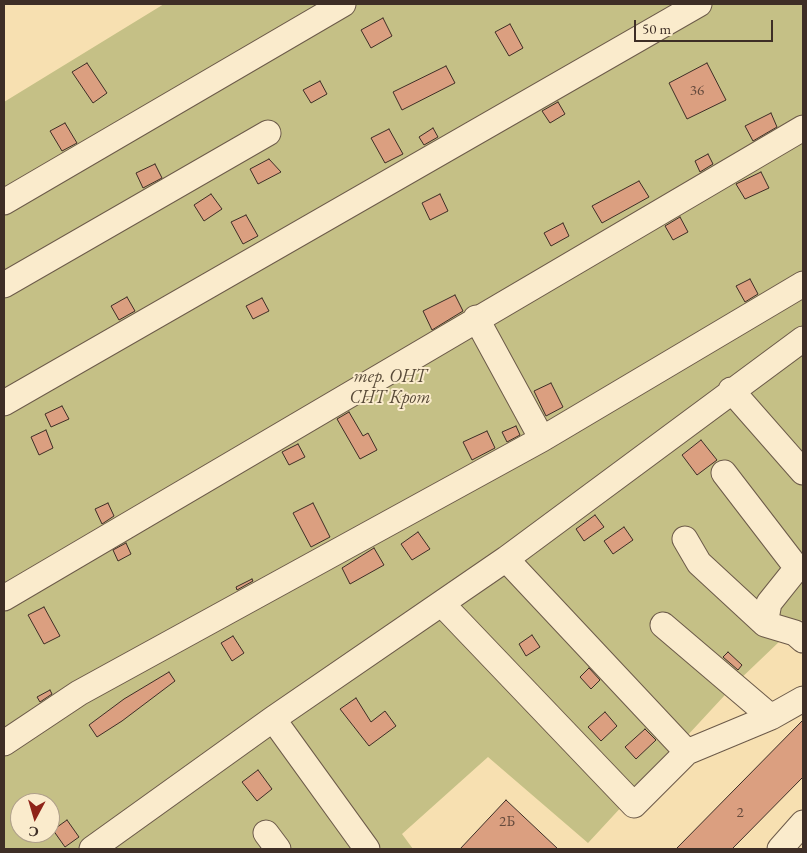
<!DOCTYPE html>
<meta charset="utf-8">
<style>
body{margin:0}
#map{position:relative;width:807px;height:853px;overflow:hidden;background:#f7e0b1;font-family:"EB Garamond",serif}
canvas{display:block}
.frame{position:absolute;inset:0;border:5px solid #3e2e26;pointer-events:none}
.north{position:absolute;left:10px;top:793px;width:50px;height:50px;box-sizing:border-box;background:#faebcc;border:1px solid #af9f8a;border-radius:50%;rotate:186deg;font-size:14px;font-weight:700;line-height:20px;text-align:center;color:#3e2e26}
.north::after{content:'';display:block;margin:auto;width:18px;height:22px;background:#8f2418;clip-path:polygon(50% 0,100% 100%,50% 72%,0 100%)}
.scale{position:absolute;left:634px;top:20px;width:139px;height:22px;box-sizing:border-box;border:2px solid #3e2e26;border-top:0;padding-left:6px;font-size:15px;line-height:18px;white-space:nowrap;color:#3e2e26;-webkit-text-stroke:4px #faebcc;paint-order:stroke}
</style>
<div id="map">
<canvas width="807" height="853"></canvas>
<div class="frame"></div>
<div class="north">С</div>
<div class="scale">50 m</div>
</div>
<script>
const c = document.querySelector('canvas').getContext('2d');
c.lineJoin = 'round';
function paint(path, color) {
  c.fillStyle = color;
  c.fill(path, 'evenodd');
}
function poly(rows) {
  const path = new Path2D();
  for (const r of rows) {
    path.moveTo(r[0], r[1]);
    for (let i = 2; i < r.length; i += 2) path.lineTo(r[i], r[i + 1]);
  }
  return path;
}
function stroke(path, color, width, dash) {
  c.strokeStyle = color;
  c.lineWidth = width;
  c.lineCap = dash ? 'butt' : 'round';
  c.setLineDash(dash || []);
  c.stroke(path);
}
function label(font, color, halo, rows, align = 'center') {
  c.font = font + ' "EB Garamond",serif';
  c.lineWidth = 4;
  c.setLineDash([]);
  c.textBaseline = 'middle';
  c.strokeStyle = halo;
  c.fillStyle = color;
  for (const [text, x, y, turn = 0] of rows) {
    c.save();
    c.translate(x, y);
    c.rotate((+turn || 0) * Math.PI / 180);
    c.textAlign = isNaN(turn) ? turn : align;
    if (halo) c.strokeText(text, 0, 0);
    c.fillText(text, 0, 0);
    c.restore();
  }
}
paint(poly([
 [164,4,803,4,803,619,736,683,588,843,488,757,402,834,413,849,4,849,4,102],
 [20,803,50,803,50,833,20,833]
]), '#c5c086');
const building = poly([
 [383,18,392,36,371,48,361,30,383,18],
 [510,24,523,48,509,56,495,32,510,24],
 [87,63,107,93,93,103,72,72,87,63],
 [707,63,726,100,687,119,669,83,707,63],
 [446,66,455,83,402,110,393,92,446,66],
 [320,81,327,94,311,103,303,90,320,81],
 [558,102,565,114,550,123,542,111,558,102],
 [771,113,777,127,753,141,745,126,771,113],
 [65,123,77,143,62,151,50,131,65,123],
 [433,128,438,137,424,145,419,137,433,128],
 [389,129,403,154,385,163,371,138,389,129],
 [708,154,713,164,700,172,695,161,708,154],
 [269,159,281,172,258,184,250,169,269,159],
 [155,164,162,178,143,188,136,173,155,164],
 [761,172,769,188,745,199,736,184,761,172],
 [639,181,649,197,602,223,592,206,639,181],
 [211,194,222,209,204,221,194,205,211,194],
 [440,194,448,211,430,220,422,203,440,194],
 [246,215,258,236,243,244,231,222,246,215],
 [680,217,688,232,673,240,665,226,680,217],
 [563,223,569,236,551,246,544,233,563,223],
 [750,279,758,294,745,302,736,286,750,279],
 [455,295,463,311,432,330,423,311,455,295],
 [127,297,135,311,119,320,111,306,127,297],
 [262,298,269,311,253,319,246,306,262,298],
 [551,383,563,407,546,416,534,391,551,383],
 [62,406,69,419,51,427,45,414,62,406],
 [349,412,363,436,368,433,377,450,360,459,337,419,349,412],
 [516,426,520,435,507,442,502,432,516,426],
 [46,430,53,448,39,455,31,437,46,430],
 [487,431,495,448,472,460,463,442,487,431],
 [701,440,717,460,697,475,682,455,701,440],
 [298,444,305,457,289,465,282,452,298,444],
 [108,503,114,516,102,524,95,509,108,503],
 [313,503,330,537,311,547,293,513,313,503],
 [595,515,604,527,584,541,576,529,595,515],
 [624,527,633,540,613,554,604,541,624,527],
 [418,532,430,549,412,560,401,544,418,532],
 [126,543,131,554,118,561,113,550,126,543],
 [374,548,384,565,350,584,342,568,374,548],
 [252,579,253,581,237,590,236,587,252,579],
 [44,607,60,636,44,644,28,615,44,607],
 [532,635,540,647,526,656,519,644,532,635],
 [233,636,244,653,232,661,221,643,233,636],
 [728,652,742,665,738,670,723,657,728,652],
 [589,668,600,680,591,689,580,677,589,668],
 [169,672,175,681,122,721,97,737,89,725,124,699,169,672],
 [50,690,52,694,40,702,37,697,50,690],
 [356,698,371,722,385,711,396,726,369,746,340,709,356,698],
 [605,712,617,726,601,741,588,727,605,712],
 [803,720,803,777,732,849,676,849,803,720],
 [645,729,656,740,636,759,625,747,645,729],
 [258,770,272,789,257,801,242,782,258,770],
 [506,800,558,849,460,849,506,800],
 [67,820,79,837,65,847,53,830,67,820]
]);
paint(building, '#db9f80');
stroke(building, '#3e2e26', 1);
const minor = poly([
 [4,202,343,4],
 [4,285,268,133],
 [476,318,542,439],
 [731,390,803,472],
 [4,403,699,4],
 [724,473,797,568,769,603,765,624],
 [685,539,699,563,765,624,795,633,803,640],
 [506,559,687,752],
 [4,598,803,128],
 [442,604,634,805,687,752,771,717,803,699],
 [663,625,771,717],
 [273,719,367,849],
 [4,743,79,693,542,439,803,284],
 [266,833,278,849],
 [92,849,273,719,506,559,803,339],
 [780,849,803,823]
]);
stroke(minor, '#6c5a49', 27);
stroke(minor, '#faebcc', 25);
label('15px', '#654a3c', null, [
 ["36",697,91],
 ["2",740,813],
 ["2Б",507,822]
]);
label('italic 18px', '#594b39', '#faebcc', [
 ["тер. ОНТ",390,377],
 ["СНТ Крот",390,398]
]);
</script>
